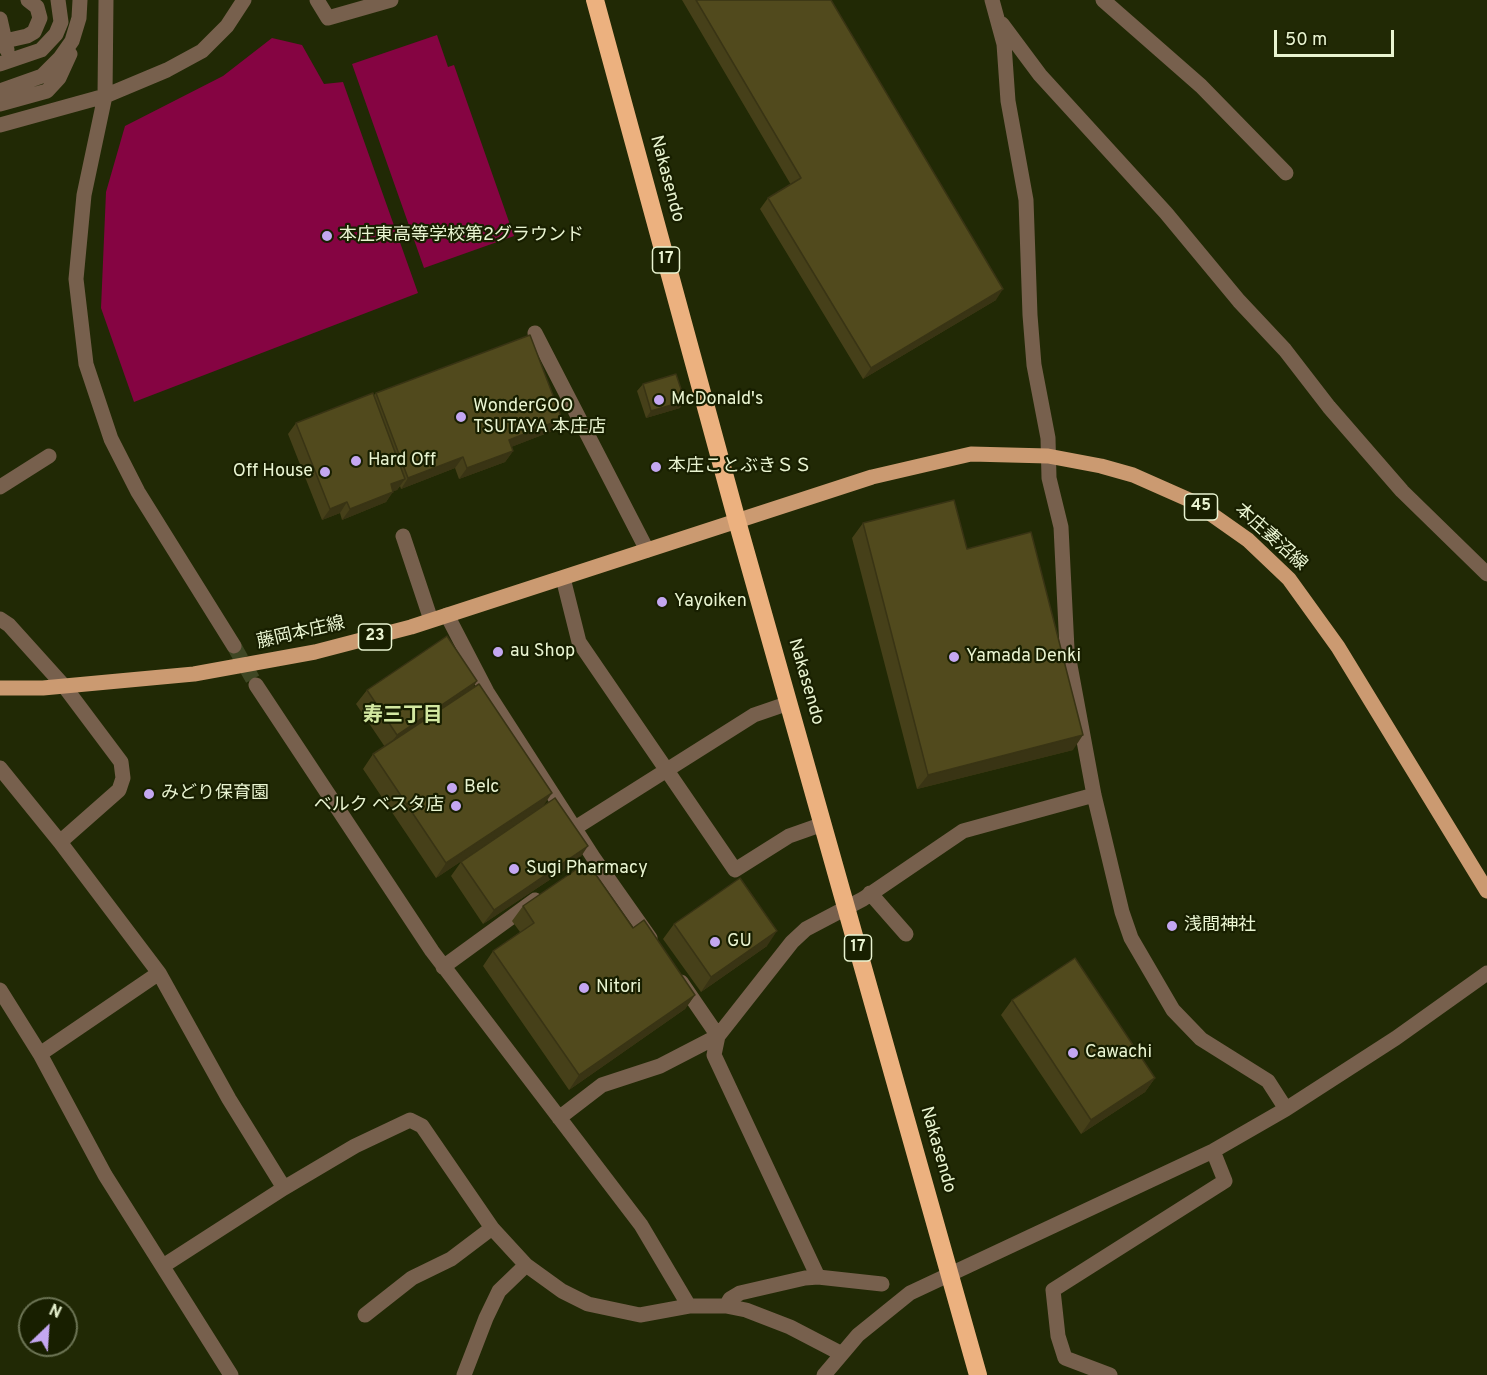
<!DOCTYPE html>
<meta charset="utf-8">
<style>
body{margin:0}
#map{position:relative;width:1487px;height:1375px;overflow:hidden;background:#212905;font-family:Overpass,sans-serif}
canvas{display:block}
.north{position:absolute;left:18px;top:1297px;width:60px;height:60px;box-sizing:border-box;background:#181f00;border:2px solid #6c7454;border-radius:50%;rotate:25deg;font-size:16px;font-weight:700;line-height:24px;text-align:center;color:#e9f4d1}
.north::after{content:'';display:block;margin:auto;width:21px;height:27px;background:#c4a7f1;clip-path:polygon(50% 0,100% 100%,50% 72%,0 100%)}
.scale{position:absolute;left:1274px;top:30px;width:120px;height:27px;box-sizing:border-box;border:3px solid #e9f4d1;border-top:0;padding-left:8px;font-size:18px;line-height:21px;white-space:nowrap;color:#e9f4d1;-webkit-text-stroke:4px #181f00;paint-order:stroke}
</style>
<div id="map">
<canvas width="1487" height="1375"></canvas>
<div class="north">N</div>
<div class="scale">50 m</div>
</div>
<script>
const c = document.querySelector('canvas').getContext('2d');
c.lineJoin = 'round';
function paint(path, color) {
  c.fillStyle = color;
  c.fill(path, 'evenodd');
}
function poly(rows) {
  const path = new Path2D();
  for (const r of rows) {
    path.moveTo(r[0], r[1]);
    for (let i = 2; i < r.length; i += 2) path.lineTo(r[i], r[i + 1]);
  }
  return path;
}
function stroke(path, color, width, dash) {
  c.strokeStyle = color;
  c.lineWidth = width;
  c.lineCap = dash ? 'butt' : 'round';
  c.setLineDash(dash || []);
  c.stroke(path);
}
function label(font, color, halo, rows, align = 'center') {
  c.font = font + ' Overpass,"Noto Sans JP",sans-serif';
  c.lineWidth = 4.5;
  c.setLineDash([]);
  c.textBaseline = 'middle';
  c.strokeStyle = halo;
  c.fillStyle = color;
  for (const [text, x, y, turn = 0] of rows) {
    c.save();
    c.translate(x, y);
    c.rotate((+turn || 0) * Math.PI / 180);
    c.textAlign = isNaN(turn) ? turn : align;
    if (halo) c.strokeText(text, 0, 0);
    c.fillText(text, 0, 0);
    c.restore();
  }
}
paint(poly([
 [437,35,448,67,454,65,514,236,424,268,352,64],
 [272,38,302,45,324,84,343,82,418,293,134,402,101,308,106,192,125,126,223,76]
]), '#850442');
stroke(poly([
 [234,646,256,685]
]), '#3f4724', 15, [15, 8]);
stroke(poly([
 [106,0,105,96,84,195,76,279,86,364,111,439,138,492,234,646],
 [317,0,328,18,391,0],
 [992,0,1004,44,1008,101,1026,200,1030,315,1034,365,1048,438,1049,478,1061,527,1067,649,1094,795,1122,912,1131,938,1173,1010,1201,1039,1268,1081,1286,1109],
 [1103,0,1201,86,1286,173],
 [0,19,7,50],
 [1002,24,1040,75,1166,213,1239,301,1285,350,1329,407,1402,491,1487,574],
 [5,41,27,36,34,32,40,18,37,7,28,0],
 [0,64,41,50,56,34,61,22,58,0],
 [0,91,42,76,60,58,72,41,79,18,80,0],
 [0,104,47,91,59,78,70,54],
 [0,125,105,96,167,70,202,51,227,26,244,0],
 [535,333,647,550],
 [0,487,49,456],
 [403,536,431,620],
 [563,578,579,642,735,870,789,836,823,824],
 [447,615,487,692,593,857,650,938],
 [0,619,9,625,64,686,121,762,123,778,119,790,60,842],
 [256,685,432,951,641,1225,689,1306],
 [0,768,60,842,159,973,229,1099,284,1188],
 [575,828,754,715,789,703],
 [870,893,906,934],
 [443,967,535,900],
 [681,982,718,1036,714,1055,818,1277],
 [0,990,40,1054,105,1175,231,1375],
 [40,1054,159,973],
 [559,1118,602,1085,660,1066,718,1036,792,942,806,929,863,899,963,831,1094,795],
 [163,1266,284,1188,355,1146,410,1120,422,1126,492,1228,526,1265,562,1291,588,1304,640,1315,689,1306,726,1306,746,1310,790,1327,840,1353],
 [726,1306,730,1299,740,1293,805,1278,818,1277,882,1284],
 [365,1315,412,1278,451,1259,492,1228],
 [464,1375,486,1318,499,1291,526,1265],
 [824,1375,858,1335,910,1293,1213,1151,1286,1109,1396,1038,1487,973],
 [1110,1375,1065,1358,1058,1336,1053,1290,1225,1181,1213,1151]
]), '#77604d', 15);
stroke(poly([
 [0,688,43,688,194,674,315,652,411,627,872,477,971,454,1048,456,1101,466,1133,475,1194,502,1248,540,1289,579,1338,647,1487,891]
]), '#cb9a71', 15);
stroke(poly([
 [595,0,737,521,978,1375]
]), '#ecb17f', 18);
paint(poly([
 [682,0,831,0,996,300,863,379,760,209,768,198,791,185],
 [643,384,680,408,646,418,637,391],
 [376,393,562,419,555,430,511,447,513,451,505,462,459,479,455,468,401,489,400,486,397,490,393,491,386,502,342,520,340,513,322,520,288,434,296,423,374,395],
 [863,523,967,549,1073,750,917,789,852,538],
 [477,681,472,689,542,807,578,861,483,924,451,876,461,862,493,840,436,878,363,769,373,754,385,747,356,704,367,690],
 [523,906,633,928,695,995,685,1009,569,1090,483,966,493,951,520,932,512,921],
 [674,924,767,946,701,992,663,939],
 [1012,1000,1155,1078,1145,1092,1081,1134,1001,1015]
]), '#464019');
paint(poly([
 [1003,289,996,300,863,379,871,368],
 [685,401,680,408,646,418,651,411],
 [562,419,555,430,501,451,509,440],
 [513,451,505,462,459,479,467,468],
 [463,457,455,468,401,489,408,478],
 [405,479,397,490,383,495,391,484],
 [393,492,386,502,342,520,350,509],
 [347,502,340,513,322,520,330,509],
 [477,681,467,696,386,749,397,735],
 [1083,735,1073,750,917,789,928,775],
 [552,793,542,808,436,878,446,863],
 [588,846,578,861,483,924,494,910],
 [777,931,767,946,701,992,711,977],
 [695,995,685,1009,569,1090,579,1075],
 [1155,1078,1145,1092,1081,1134,1091,1120]
]), '#393414');
const building = poly([
 [696,0,831,0,1003,289,871,368,768,198,801,178,696,0],
 [530,335,562,419,509,440,513,451,467,468,463,457,408,478,376,393,530,335],
 [676,374,685,401,651,411,643,384,676,374],
 [373,393,405,479,391,484,393,492,350,509,347,502,330,509,296,423,373,393],
 [954,500,967,549,1031,532,1083,735,928,775,863,523,954,500],
 [447,636,477,681,397,735,367,690,447,636],
 [479,684,552,793,446,863,373,754,479,684],
 [555,798,588,846,494,910,461,862,555,798],
 [587,862,633,928,644,920,695,995,579,1075,493,951,534,923,523,906,587,862],
 [740,878,777,931,711,977,674,924,740,878],
 [1075,958,1155,1078,1091,1120,1012,1000,1075,958]
]);
paint(building, '#514a1d');
stroke(building, '#393414', 1.5);
for (const [x, y, r, color] of [
 [327,236,6,"#c4a7f1"],
 [659,400,6,"#c4a7f1"],
 [461,417,6,"#c4a7f1"],
 [356,461,6,"#c4a7f1"],
 [656,467,6,"#c4a7f1"],
 [325,472,6,"#c4a7f1"],
 [662,602,6,"#c4a7f1"],
 [498,652,6,"#c4a7f1"],
 [954,657,6,"#c4a7f1"],
 [452,788,6,"#c4a7f1"],
 [149,794,6,"#c4a7f1"],
 [456,806,6,"#c4a7f1"],
 [514,869,6,"#c4a7f1"],
 [1172,926,6,"#c4a7f1"],
 [715,942,6,"#c4a7f1"],
 [584,988,6,"#c4a7f1"],
 [1073,1053,6,"#c4a7f1"]
]) {
  const dot = new Path2D();
  dot.arc(x, y, r, 0, 2 * Math.PI);
  c.fillStyle = color;
  c.fill(dot);
  stroke(dot, '#181f00', 2);
}
for (const [x, y, w] of [
 [666,260,27],
 [1201,507,33],
 [375,637,33],
 [858,948,27]
]) {
  const box = new Path2D();
  box.roundRect(x - w / 2, y - 13, w, 26, 4.5);
  c.fillStyle = '#181f00';
  c.fill(box);
  stroke(box, '#e9f4d1', 1.5);
}
label('bold 16px', '#e9f4d1', null, [
 ["17",666,260],
 ["45",1201,507],
 ["23",375,637],
 ["17",858,948]
]);
label('18px', '#e9f4d1', '#181f00', [
 ["Nakasendo",666,179,75],
 ["本庄妻沼線",1270,538,42],
 ["藤岡本庄線",301,634,-13],
 ["Nakasendo",805,682,74],
 ["Nakasendo",937,1150,74]
]);
label('18px', '#e9f4d1', '#181f00', [
 ["本庄東高等学校第2グラウンド",339,236],
 ["McDonald's",671,400],
 ["WonderGOO",473,407],
 ["TSUTAYA 本庄店",473,428],
 ["Hard Off",368,461],
 ["本庄ことぶきＳＳ",668,467],
 ["Off House",313,472,"right"],
 ["Yayoiken",674,602],
 ["au Shop",510,652],
 ["Yamada Denki",966,657],
 ["Belc",464,788],
 ["みどり保育園",161,794],
 ["ベルク ベスタ店",444,806,"right"],
 ["Sugi Pharmacy",526,869],
 ["浅間神社",1184,926],
 ["GU",727,942],
 ["Nitori",596,988],
 ["Cawachi",1085,1053]
], 'left');
label('bold 20px', '#d3e8a1', '#181f00', [
 ["寿三丁目",403,717]
]);
</script>
